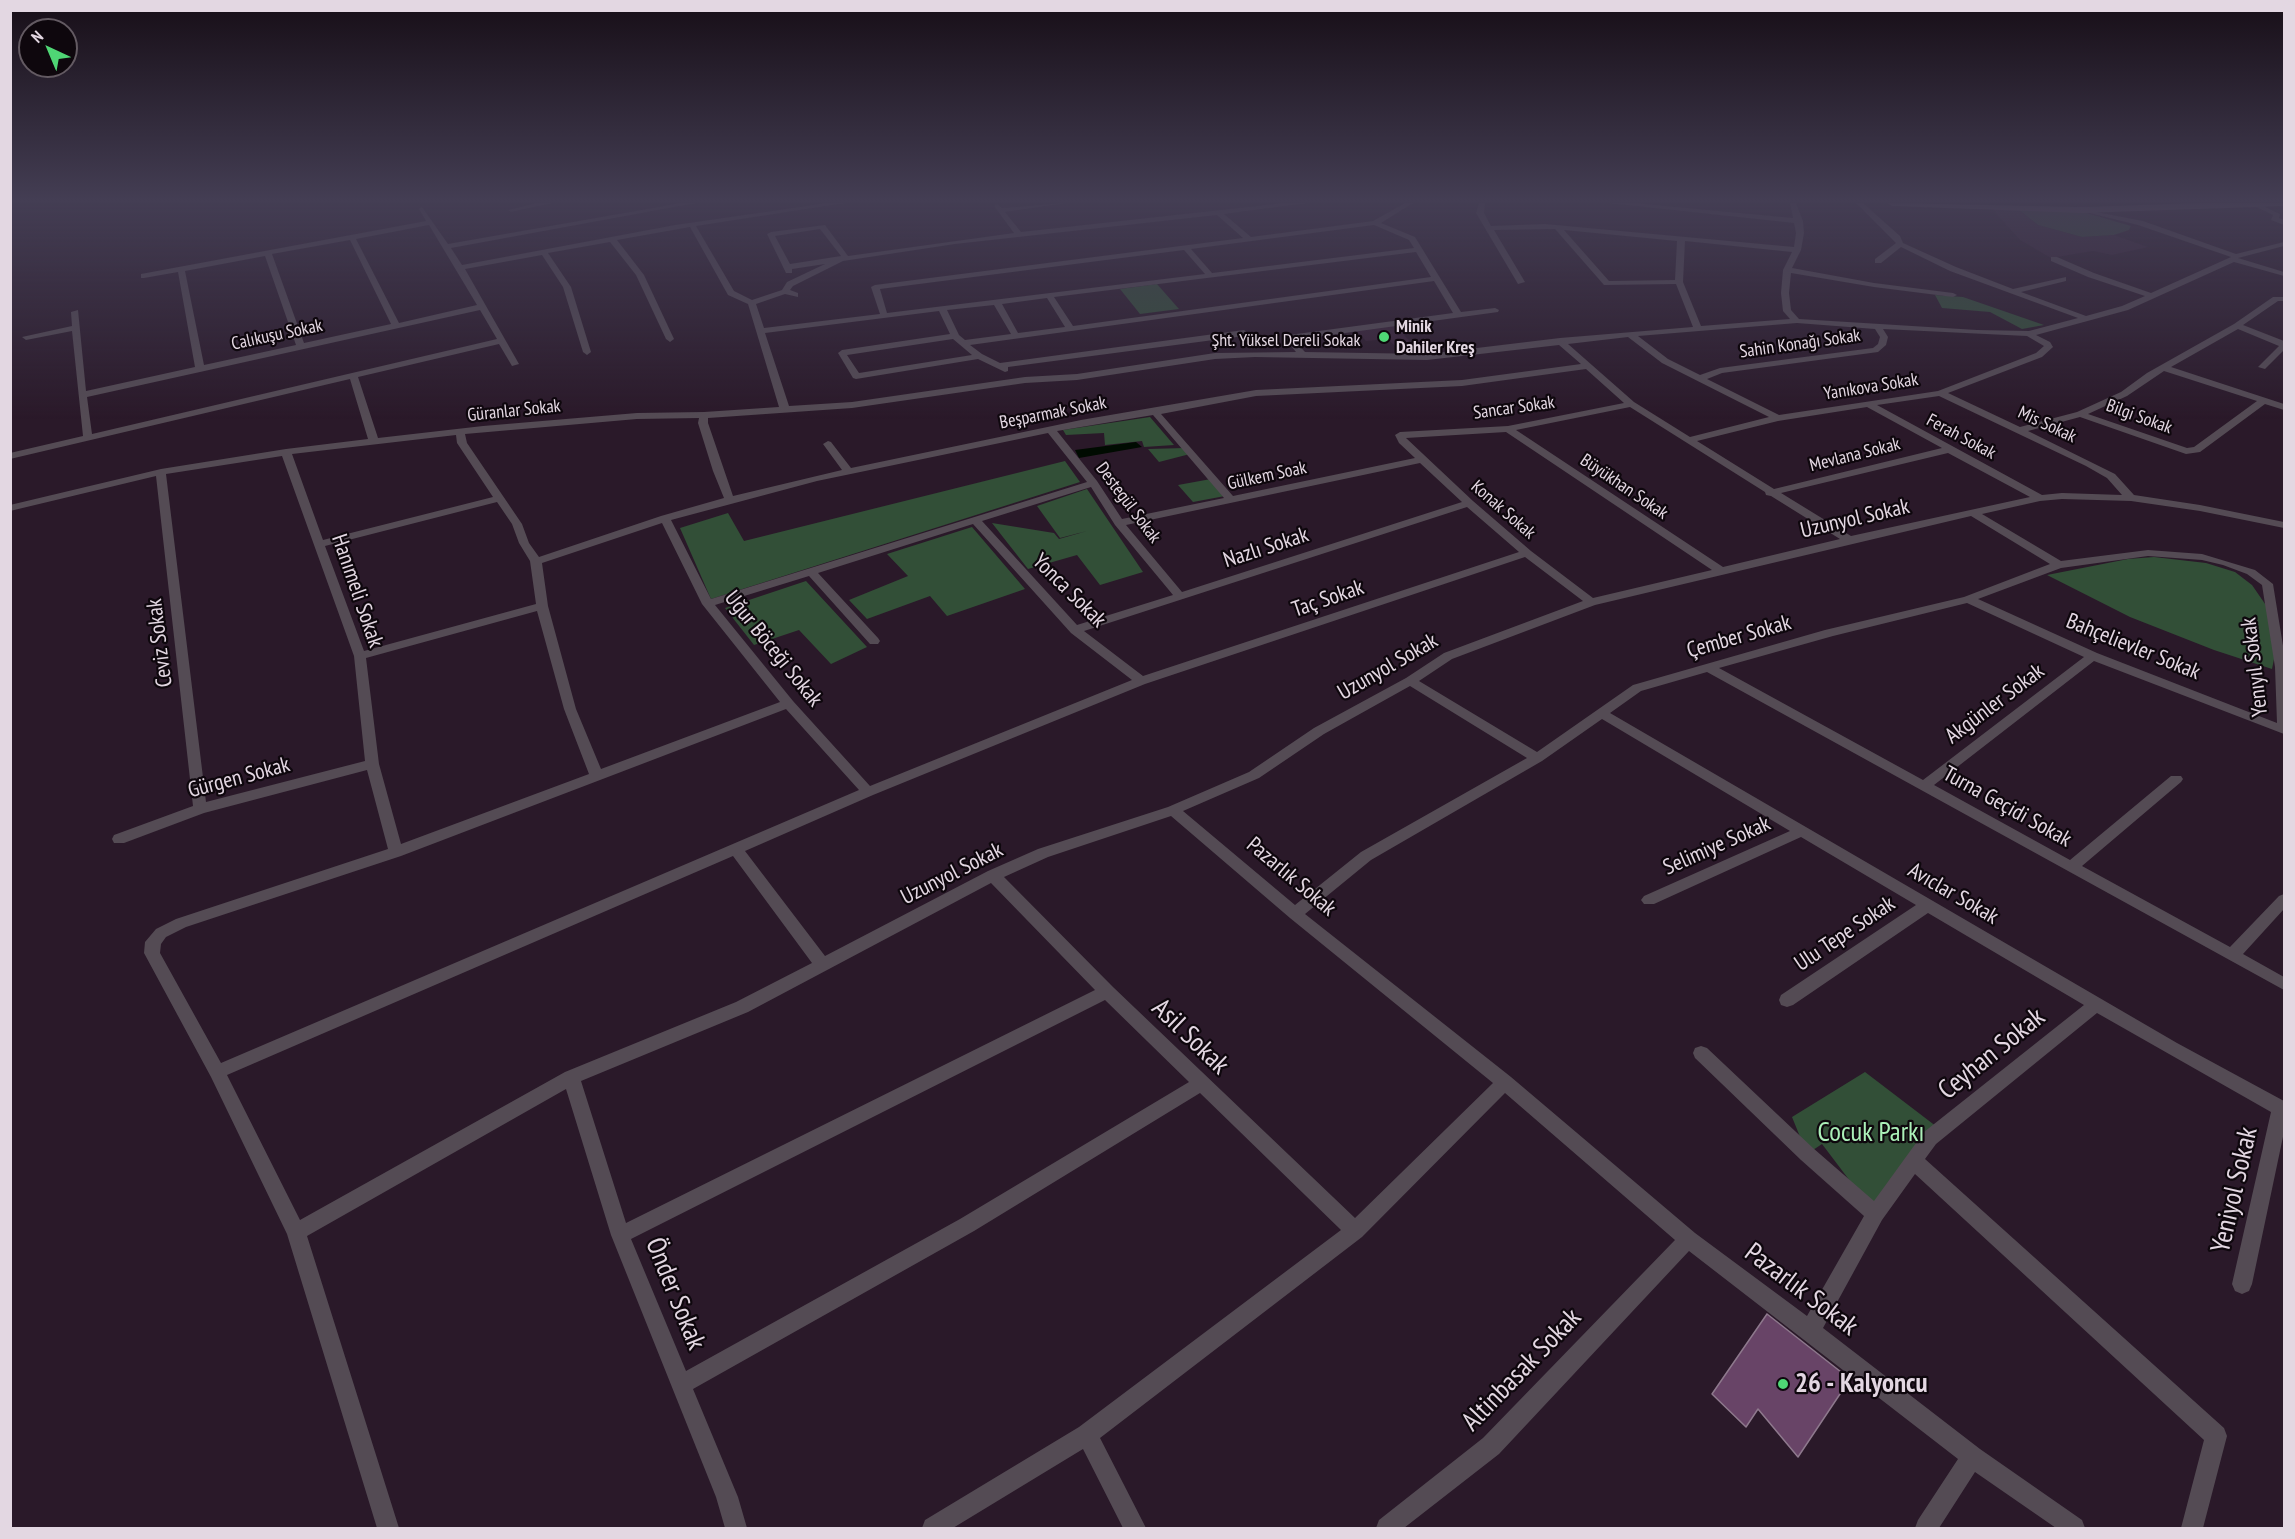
<!DOCTYPE html>
<meta charset="utf-8">
<style>
body{margin:0}
#map{position:relative;width:2295px;height:1539px;overflow:hidden;background:#2a1929;font-family:"PT Sans Narrow",sans-serif}
canvas{display:block}
.frame{position:absolute;inset:0;border:12px solid #e3d7e2;pointer-events:none}
.north{position:absolute;left:18px;top:18px;width:60px;height:60px;box-sizing:border-box;background:#0e070d;border:2px solid #635a62;border-radius:50%;rotate:316deg;font-size:16px;font-weight:700;line-height:24px;text-align:center;color:#e3d7e2}
.north::after{content:'';display:block;margin:auto;width:21px;height:27px;background:#4fd675;clip-path:polygon(50% 0,100% 100%,50% 72%,0 100%)}
</style>
<div id="map">
<canvas width="2295" height="1539"></canvas>
<div class="frame"></div>
<div class="north">N</div>
</div>
<script>
const c = document.querySelector('canvas').getContext('2d');
c.lineJoin = 'round';
function paint(path, color) {
  c.fillStyle = color;
  c.fill(path, 'evenodd');
}
function poly(rows) {
  const path = new Path2D();
  for (const r of rows) {
    path.moveTo(r[0], r[1]);
    for (let i = 2; i < r.length; i += 2) path.lineTo(r[i], r[i + 1]);
  }
  return path;
}
function stroke(path, color, width, dash) {
  c.strokeStyle = color;
  c.lineWidth = width;
  c.lineCap = dash ? 'butt' : 'round';
  c.setLineDash(dash || []);
  c.stroke(path);
}
function label(font, color, halo, rows, align = 'center') {
  c.font = font + ' "PT Sans Narrow",sans-serif';
  c.lineWidth = 4.5;
  c.setLineDash([]);
  c.textBaseline = 'middle';
  c.strokeStyle = halo;
  c.fillStyle = color;
  for (const [text, x, y, turn = 0] of rows) {
    c.save();
    c.translate(x, y);
    c.rotate((+turn || 0) * Math.PI / 180);
    c.textAlign = isNaN(turn) ? turn : align;
    if (halo) c.strokeText(text, 0, 0);
    c.fillText(text, 0, 0);
    c.restore();
  }
}
paint(poly([
 [1992,209,2019,210,2038,225,2082,237,2114,235,2148,247,2112,255,2093,251,2051,258,2020,240],
 [1412,321,1423,333,1404,335,1418,350,1401,352,1388,339,1366,341,1354,328]
]), '#362035');
paint(poly([
 [2019,210,2077,210,2131,226,2129,230,2114,235,2082,237,2038,225],
 [1157,284,1179,309,1140,314,1120,289],
 [1935,295,1963,297,2044,325,2022,329,1990,312,1942,308],
 [1150,417,1174,445,1144,447,1142,441,1105,445,1104,433,1066,435,1063,430],
 [1185,448,1190,454,1159,462,1148,449],
 [1065,461,1080,482,711,599,680,528,728,513,744,541],
 [1211,479,1225,496,1193,502,1178,485],
 [1087,489,1143,572,1100,585,1077,555,1028,569,992,523,1054,533,1059,539,1087,531,1060,538,1037,506],
 [972,527,1025,589,947,616,930,596,867,619,849,600,908,576,887,554],
 [2154,557,2206,563,2235,572,2252,585,2272,614,2277,644,2272,669,2214,650,2130,617,2047,575,2128,559],
 [806,581,867,647,831,664,799,630,754,645,725,608],
 [1865,1072,1941,1130,1875,1214,1822,1144,1807,1154,1792,1117]
]), '#324f37');
paint(poly([
 [1136,442,1142,447,1079,458,1075,450]
]), '#000b01');
const building = poly([
 [1767,1314,1850,1379,1798,1457,1758,1409,1746,1427,1712,1394,1767,1314]
]);
paint(building, '#684467');
stroke(building, '#8e798d', 1.5);
paint(poly([
 [537,203,552,203,511,212,508,210,537,203],
 [681,203,696,203,451,248,462,265,675,225,827,203,845,203,696,226,734,291,752,300,782,290,787,282,825,264,792,269,792,273,786,273,767,234,771,232,825,225,848,256,1014,233,994,206,997,204,1002,208,1066,203,1005,212,1021,232,1284,203,1307,203,1224,214,1251,237,1373,221,1405,203,1413,203,1381,223,1415,237,1461,312,1495,308,1499,310,1498,312,1294,340,1305,352,1427,354,1560,338,1693,327,1676,284,1604,285,1555,229,1494,230,1525,282,1518,284,1476,213,1479,203,1485,203,1484,213,1491,226,1545,224,1794,247,1796,233,1794,223,1608,203,1634,203,1793,218,1790,203,1796,203,1803,221,1804,233,1801,250,1792,268,1874,283,1953,293,1957,295,1953,297,1874,287,1791,273,1789,293,1791,310,1799,319,1977,330,2029,331,2078,318,1950,271,1901,247,1881,263,1875,263,1875,259,1896,243,1856,203,1863,203,1900,236,1903,243,1956,267,2013,289,2066,277,2066,281,2021,292,2086,316,2122,306,2145,296,2088,277,2051,261,2051,257,2057,257,2094,273,2151,293,2231,257,2138,225,2081,211,2081,209,2143,221,2236,254,2284,242,2284,246,2238,258,2284,272,2284,276,2234,262,2128,310,2036,335,2050,342,2053,347,2042,357,1948,393,2020,427,2077,412,2121,392,2147,373,2234,324,2273,297,2284,297,2284,301,2278,301,2243,325,2284,341,2284,350,2265,369,2258,367,2279,346,2238,329,2171,367,2284,404,2284,410,2265,404,2200,452,2186,454,2080,417,2028,431,2115,474,2134,495,2200,505,2284,522,2284,528,2200,511,2131,501,2062,499,2040,501,1982,514,2061,561,2148,550,2202,554,2255,570,2273,584,2284,652,2284,734,2094,661,1934,785,2070,860,2171,776,2181,776,2183,779,2181,782,2082,866,2230,947,2279,896,2284,894,2284,909,2243,954,2284,977,2284,990,1707,672,1641,691,1610,713,2177,1043,2284,1101,2284,1132,2252,1284,2249,1291,2242,1294,2235,1291,2232,1284,2271,1112,2097,1013,1936,1144,1925,1159,2224,1428,2227,1436,2203,1528,2181,1528,2204,1440,1915,1174,1882,1220,1823,1328,1980,1449,2082,1520,2085,1528,2056,1528,1975,1472,1939,1528,1915,1528,1918,1520,1958,1459,1689,1251,1499,1454,1404,1528,1376,1528,1379,1520,1483,1438,1675,1240,1505,1093,1362,1237,1100,1438,1146,1528,1123,1528,1083,1449,953,1528,922,1528,925,1520,1079,1427,1341,1230,1200,1093,974,1231,693,1389,738,1497,747,1528,725,1528,716,1497,611,1235,566,1089,307,1236,399,1528,377,1528,287,1234,211,1077,144,953,145,942,156,929,176,919,388,849,367,770,204,813,124,843,114,843,112,839,114,835,193,806,156,476,10,511,10,505,161,469,286,449,368,439,350,379,10,459,10,453,83,436,72,331,26,340,22,337,72,326,71,312,78,310,86,391,195,367,178,272,144,278,141,278,141,274,426,221,419,209,422,207,448,244,681,203],
 [1217,215,1243,238,875,285,871,287,880,314,764,328,756,304,785,294,798,297,798,293,790,290,793,286,843,261,955,244,1217,215],
 [429,225,477,305,399,323,356,239,429,225],
 [1374,225,1409,240,1414,248,1212,273,1191,249,1374,225],
 [690,227,728,295,748,304,779,407,704,412,637,413,483,426,378,438,358,377,499,344,512,366,519,364,465,269,542,255,563,287,583,352,587,355,591,352,571,287,548,253,610,242,636,275,666,339,670,342,674,339,644,275,617,240,690,227],
 [820,229,841,256,790,264,775,236,820,229],
 [1564,230,1677,241,1675,280,1609,281,1564,230],
 [350,240,391,324,304,343,272,254,350,240],
 [1685,241,1792,252,1783,270,1781,293,1783,311,1790,319,1701,326,1683,282,1685,241],
 [1184,250,1205,274,887,313,880,289,1184,250],
 [1416,252,1431,277,1073,326,1054,297,1416,252],
 [265,256,296,345,204,365,185,271,265,256],
 [1434,281,1453,313,1289,335,1286,340,1296,352,1215,353,1077,374,1025,377,852,402,789,406,765,333,939,311,950,334,842,350,838,353,853,378,856,379,978,359,1005,372,1008,371,1008,367,1244,336,1248,333,1244,330,1000,363,982,354,970,345,1434,281],
 [1047,298,1065,327,1018,333,1002,304,1047,298],
 [994,305,1011,334,965,340,959,335,947,310,994,305],
 [480,310,497,339,92,434,87,397,480,310],
 [1797,323,1875,329,1880,337,1878,344,1873,348,1720,368,1700,375,1668,359,1638,336,1797,323],
 [1883,329,2027,336,2044,346,2036,353,1938,391,1779,415,1707,379,1722,373,1878,352,1886,345,1888,337,1883,329],
 [1628,337,1662,363,1769,417,1690,437,1634,402,1568,344,1628,337],
 [953,339,972,355,859,373,847,355,953,339],
 [1559,345,1581,364,1462,380,1256,390,1081,420,851,468,831,442,828,441,823,444,842,470,733,496,708,423,708,418,852,408,1025,383,1077,380,1215,359,1255,357,1427,360,1559,345],
 [1586,369,1624,403,1508,426,1400,432,1395,435,1399,443,1415,458,1233,496,1161,414,1256,396,1462,386,1586,369],
 [2164,371,2257,401,2194,447,2187,448,2088,414,2127,396,2164,371],
 [1939,396,2086,466,2107,478,2122,495,2062,493,2042,495,1877,405,1939,396],
 [1630,407,1765,492,1766,495,1771,496,1840,539,1723,567,1516,430,1630,407],
 [1867,407,1942,448,1774,489,1697,441,1778,421,1867,407],
 [1153,415,1224,498,1122,519,1097,481,1057,431,1153,415],
 [699,418,698,423,713,471,724,498,661,516,539,557,529,543,522,524,467,443,465,434,637,419,699,418],
 [1506,432,1712,570,1593,598,1531,551,1473,501,1406,438,1506,432],
 [1048,433,1087,482,711,599,671,520,817,481,1048,433],
 [456,435,457,443,493,497,323,540,292,454,456,435],
 [1948,453,2030,497,1851,536,1781,493,1948,453],
 [282,456,354,656,365,761,206,802,166,474,282,456],
 [1420,463,1462,502,1182,592,1126,525,1420,463],
 [1091,487,1115,525,1173,595,1077,625,982,521,1091,487],
 [497,502,512,524,519,543,530,561,536,604,364,651,325,546,497,502],
 [1467,507,1519,552,1143,676,1084,631,1467,507],
 [1971,516,2050,564,1964,597,1825,630,1633,685,1537,752,1419,681,1452,659,1595,605,1971,516],
 [662,523,702,604,780,702,601,769,576,709,548,606,542,563,662,523],
 [973,524,1071,633,1132,680,870,786,793,701,715,605,809,576,870,644,878,644,880,641,878,638,818,573,973,524],
 [2148,556,2202,560,2223,565,2247,574,2262,585,2275,667,2277,723,2097,653,1978,599,2061,568,2148,556],
 [1525,557,1583,601,1444,653,1406,678,1314,728,1249,772,1168,807,1038,849,988,871,825,956,745,851,873,795,1145,684,1525,557],
 [1967,603,2084,657,1923,780,1719,668,1833,636,1967,603],
 [537,611,564,709,589,774,401,844,379,764,366,658,537,611],
 [1410,686,1527,758,1361,852,1295,905,1183,811,1259,778,1324,734,1410,686],
 [786,709,859,790,221,1063,160,953,161,944,166,937,186,927,401,856,786,709],
 [1602,719,1790,831,1644,896,1641,900,1644,904,1654,904,1801,837,1916,905,1781,995,1779,1000,1781,1005,1787,1007,1793,1005,1928,913,2084,1005,1924,1132,1874,1201,1813,1148,1707,1048,1701,1046,1695,1048,1693,1053,1695,1058,1801,1160,1864,1216,1807,1316,1695,1233,1511,1077,1305,914,1371,860,1542,761,1602,719],
 [1171,816,1290,918,1493,1083,1355,1218,1113,987,1004,877,1048,857,1171,816],
 [733,856,812,963,736,1002,565,1072,300,1220,227,1075,733,856],
 [991,883,1095,990,626,1223,581,1081,748,1012,991,883],
 [1105,1000,1189,1082,960,1219,686,1371,631,1239,1105,1000],
 [2248,203,2257,203,2280,214,2279,218,2284,220,2284,225,2271,220,2273,215,2248,203]
]), '#544b54');
paint(poly([
 [1888,203,2083,207,2200,203,2284,203,2284,206,2083,213,1892,206,1888,203]
]), '#726471');
const sky = c.createLinearGradient(0, 0, 0, 419);
sky.addColorStop(0, '#170e17');
sky.addColorStop(0.48, '#443e54');
sky.addColorStop(1, '#443e5400');
c.fillStyle = sky;
c.fillRect(0, 0, 2295, 419);
for (const [x, y, r, color] of [
 [1384,337,6,"#4fd675"],
 [1783,1384,6,"#4fd675"]
]) {
  const dot = new Path2D();
  dot.arc(x, y, r, 0, 2 * Math.PI);
  c.fillStyle = color;
  c.fill(dot);
  stroke(dot, '#0e070d', 2);
}
label('bold 18px', '#e3d7e2', '#0e070d', [
 ["Minik",1396,327],
 ["Dahiler Kreş",1396,348]
], 'left');
label('18px', '#e3d7e2', '#0e070d', [
 ["Calıkuşu Sokak",277,335,-12],
 ["Şht. Yüksel Dereli Sokak",1286,341],
 ["Sahin Konağı Sokak",1800,344,-8],
 ["Yanıkova Sokak",1871,387,-9],
 ["Sancar Sokak",1514,408,-8],
 ["Güranlar Sokak",514,411,-6],
 ["Beşparmak Sokak",1053,413,-11],
 ["Bilgi Sokak",2139,417,20],
 ["Mis Sokak",2047,425,25],
 ["Ferah Sokak",1961,437,28],
 ["Mevlana Sokak",1855,455,-14],
 ["Gülkem Soak",1267,476,-12],
 ["Büyükhan Sokak",1624,487,34],
 ["Destegül Sokak",1128,503,53],
 ["Konak Sokak",1503,510,41]
]);
label('22px', '#e3d7e2', '#0e070d', [
 ["Uzunyol Sokak",1855,519,-13],
 ["Nazlı Sokak",1266,548,-18],
 ["Hanımeli Sokak",357,591,71],
 ["Yonca Sokak",1069,591,45],
 ["Taç Sokak",1328,599,-19],
 ["Çember Sokak",1739,637,-16],
 ["Ceviz Sokak",160,643,-97],
 ["Bahçelievler Sokak",2133,647,22],
 ["Uğur Böceği Sokak",773,649,51],
 ["Uzunyol Sokak",1388,667,-30],
 ["Yenıyıl Sokak",2255,667,-97],
 ["Akgünler Sokak",1995,704,-37],
 ["Gürgen Sokak",239,778,-15],
 ["Turna Geçidi Sokak",2007,807,29],
 ["Selimiye Sokak",1717,846,-24],
 ["Uzunyol Sokak",952,874,-27],
 ["Pazarlık Sokak",1291,877,40],
 ["Avıclar Sokak",1953,894,30],
 ["Ulu Tepe Sokak",1845,934,-34]
]);
label('27px', '#e3d7e2', '#0e070d', [
 ["Asil Sokak",1190,1037,44],
 ["Ceyhan Sokak",1992,1054,-39],
 ["Yeniyol Sokak",2235,1190,-77],
 ["Pazarlık Sokak",1801,1290,37],
 ["Önder Sokak",675,1294,68],
 ["Altinbasak Sokak",1522,1370,-46]
]);
label('27px', '#abf0b8', '#0e070d', [
 ["Cocuk Parkı",1871,1133]
]);
label('bold 27px', '#e3d7e2', '#0e070d', [
 ["26 - Kalyoncu",1795,1384]
], 'left');
</script>
